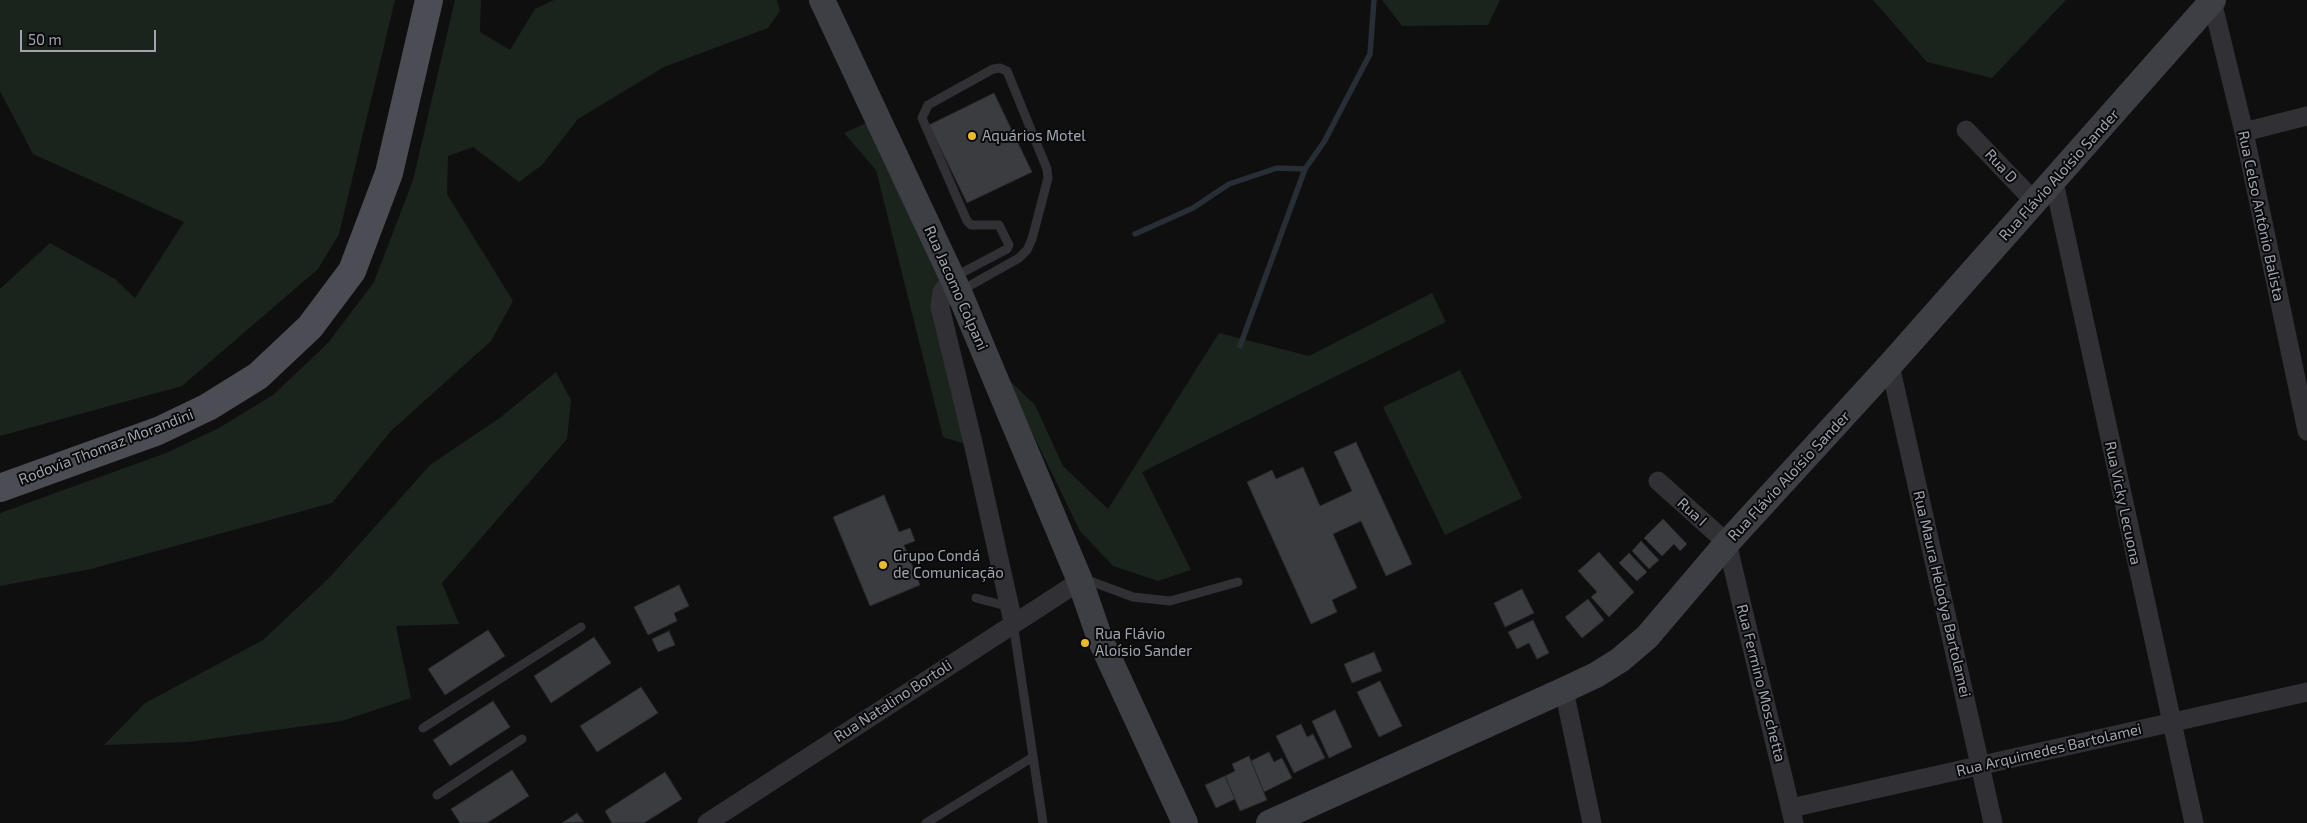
<!DOCTYPE html>
<meta charset="utf-8">
<style>
body{margin:0}
#map{position:relative;width:2307px;height:823px;overflow:hidden;background:#0f0f10;font-family:"Exo 2",sans-serif}
canvas{display:block}
.scale{position:absolute;left:20px;top:30px;width:136px;height:22px;box-sizing:border-box;border:2px solid #a0a4b1;border-top:0;padding-left:6px;font-size:15px;line-height:18px;white-space:nowrap;color:#a0a4b1;-webkit-text-stroke:4px #0a0a0b;paint-order:stroke}
</style>
<div id="map">
<canvas width="2307" height="823"></canvas>
<div class="scale">50 m</div>
</div>
<script>
const c = document.querySelector('canvas').getContext('2d');
c.lineJoin = 'round';
function paint(path, color) {
  c.fillStyle = color;
  c.fill(path, 'evenodd');
}
function poly(rows) {
  const path = new Path2D();
  for (const r of rows) {
    path.moveTo(r[0], r[1]);
    for (let i = 2; i < r.length; i += 2) path.lineTo(r[i], r[i + 1]);
  }
  return path;
}
function stroke(path, color, width, dash) {
  c.strokeStyle = color;
  c.lineWidth = width;
  c.lineCap = dash ? 'butt' : 'round';
  c.setLineDash(dash || []);
  c.stroke(path);
}
function label(font, color, halo, rows, align = 'center') {
  c.font = font + ' "Exo 2",sans-serif';
  c.lineWidth = 4;
  c.setLineDash([]);
  c.textBaseline = 'middle';
  c.strokeStyle = halo;
  c.fillStyle = color;
  for (const [text, x, y, turn = 0] of rows) {
    c.save();
    c.translate(x, y);
    c.rotate((+turn || 0) * Math.PI / 180);
    c.textAlign = isNaN(turn) ? turn : align;
    if (halo) c.strokeText(text, 0, 0);
    c.fillText(text, 0, 0);
    c.restore();
  }
}
paint(poly([
 [0,0,395,0,339,234,318,269,182,386,0,436,0,289,50,243,115,279,135,298,184,222,33,154,0,91],
 [455,0,481,0,480,32,510,50,535,9,554,0,777,0,780,11,768,28,664,67,578,119,542,165,519,182,473,147,448,156,447,194,513,301,491,341,391,431,332,503,91,569,0,586,0,513,166,453,219,428,273,395,328,343,374,282,413,180],
 [1382,0,1500,0,1488,25,1402,26],
 [1873,0,2066,0,1992,78,1927,62],
 [877,118,953,277,942,292,974,447,943,437,876,170,844,133],
 [1432,293,1446,322,1142,472,1191,570,1158,581,1113,566,1080,531,1004,375,1035,405,1063,466,1108,509,1219,333,1309,356],
 [1460,370,1522,498,1445,535,1383,407],
 [556,372,571,400,567,439,442,583,459,624,396,626,411,698,342,721,188,742,104,745,145,703,263,640,330,577,430,465,501,417]
]), '#1b231d');
stroke(poly([
 [1135,234,1193,208,1229,184,1277,168,1305,169],
 [1240,346,1305,169,1324,142,1370,54,1374,0]
]), '#282e35', 5.5);
const building = poly([
 [994,93,1032,172,967,203,929,125,994,93],
 [1356,442,1412,564,1386,576,1361,521,1333,534,1357,588,1332,600,1337,612,1311,624,1247,482,1272,470,1276,479,1303,467,1320,506,1352,491,1334,452,1356,442],
 [884,495,899,532,910,528,915,541,904,545,920,585,870,606,833,517,884,495],
 [1663,519,1687,544,1680,551,1674,544,1662,556,1644,538,1663,519],
 [1641,541,1659,560,1649,569,1632,551,1641,541],
 [1599,552,1634,592,1609,617,1591,597,1597,592,1578,571,1599,552],
 [1629,553,1647,572,1637,581,1619,563,1629,553],
 [679,585,689,606,674,613,677,621,648,635,634,607,679,585],
 [1522,589,1534,613,1505,627,1494,603,1522,589],
 [1588,599,1604,620,1582,638,1565,617,1588,599],
 [1533,620,1549,653,1537,659,1529,643,1517,649,1508,632,1533,620],
 [488,630,505,656,445,695,428,669,488,630],
 [669,631,675,645,658,652,652,639,669,631],
 [594,637,611,663,551,703,534,676,594,637],
 [1374,652,1382,671,1352,683,1344,664,1374,652],
 [1380,681,1402,726,1379,737,1357,692,1380,681],
 [641,687,658,713,597,752,580,726,641,687],
 [493,701,510,727,450,766,433,740,493,701],
 [1335,710,1352,747,1329,758,1312,721,1335,710],
 [1301,724,1307,737,1313,734,1325,758,1294,773,1276,736,1301,724],
 [1269,752,1274,762,1282,758,1292,778,1264,792,1251,761,1269,752],
 [1249,756,1267,800,1240,811,1225,776,1235,771,1232,764,1249,756],
 [512,770,529,796,487,823,460,823,451,809,512,770],
 [665,772,682,799,644,823,612,823,605,811,665,772],
 [1225,776,1235,799,1216,808,1205,785,1225,776],
 [577,813,584,822,562,823,577,813]
]);
paint(building, '#3b3c40');
stroke(building, '#29292c', 1);
stroke(poly([
 [954,277,1007,249,1009,245,999,225,971,225,967,221,922,118,928,105,993,69,1000,68,1007,71,1047,169,1048,178,1032,239,1027,250,1019,258,962,290],
 [1083,581,1090,581,1133,597,1170,601,1238,582],
 [976,598,1010,607],
 [1013,623,1043,823],
 [423,728,581,627],
 [437,795,522,739],
 [926,823,1033,757]
]), '#303035', 9);
stroke(poly([
 [2212,1,2244,132,2307,431],
 [1966,130,2035,202],
 [2244,132,2307,116],
 [2054,182,2194,823],
 [953,277,942,292,940,307,974,447,1013,622],
 [1890,365,1993,823],
 [1658,481,1727,543,1794,823],
 [1564,690,1592,823],
 [1791,808,2307,692],
 [707,823,1080,581]
]), '#303035', 19);
stroke(poly([
 [822,0,959,292,1080,581,1100,639,1185,823],
 [1269,823,1564,690,1596,675,1620,660,1647,637,1727,543,1890,365,2213,0]
]), '#3e3f45', 26);
stroke(poly([
 [0,488,158,431,208,407,258,376,310,327,352,271,389,173,429,0]
]), '#4c4d54', 28);
for (const [x, y, r, color] of [
 [972,136,5,"#eeba29"],
 [883,565,5,"#eeba29"],
 [1085,643,5,"#eeba29"]
]) {
  const dot = new Path2D();
  dot.arc(x, y, r, 0, 2 * Math.PI);
  c.fillStyle = color;
  c.fill(dot);
  stroke(dot, '#0a0a0b', 2);
}
label('15px', '#a0a4b1', '#0a0a0b', [
 ["Aquários Motel",982,136],
 ["Grupo Condá",893,556],
 ["de Comunicação",893,573],
 ["Rua Flávio",1095,634],
 ["Aloísio Sander",1095,651]
], 'left');
label('15px', '#a0a4b1', '#0a0a0b', [
 ["Rua D",2001,166,47],
 ["Rua Flávio Aloísio Sander",2059,175,-48],
 ["Rua Celso Antônio Balista",2261,216,78],
 ["Rua Jacomo Colpani",956,288,66],
 ["Rodovia Thomaz Morandini",106,447,-21],
 ["Rua Flávio Aloísio Sander",1789,476,-47],
 ["Rua Vicky Lecuona",2123,503,78],
 ["Rua I",1692,512,42],
 ["Rua Maura Helodya Bartolamei",1942,594,77],
 ["Rua Fermino Moschetta",1761,683,76],
 ["Rua Natalino Bortoli",893,701,-33],
 ["Rua Arquimedes Bartolamei",2049,750,-13]
]);
</script>
